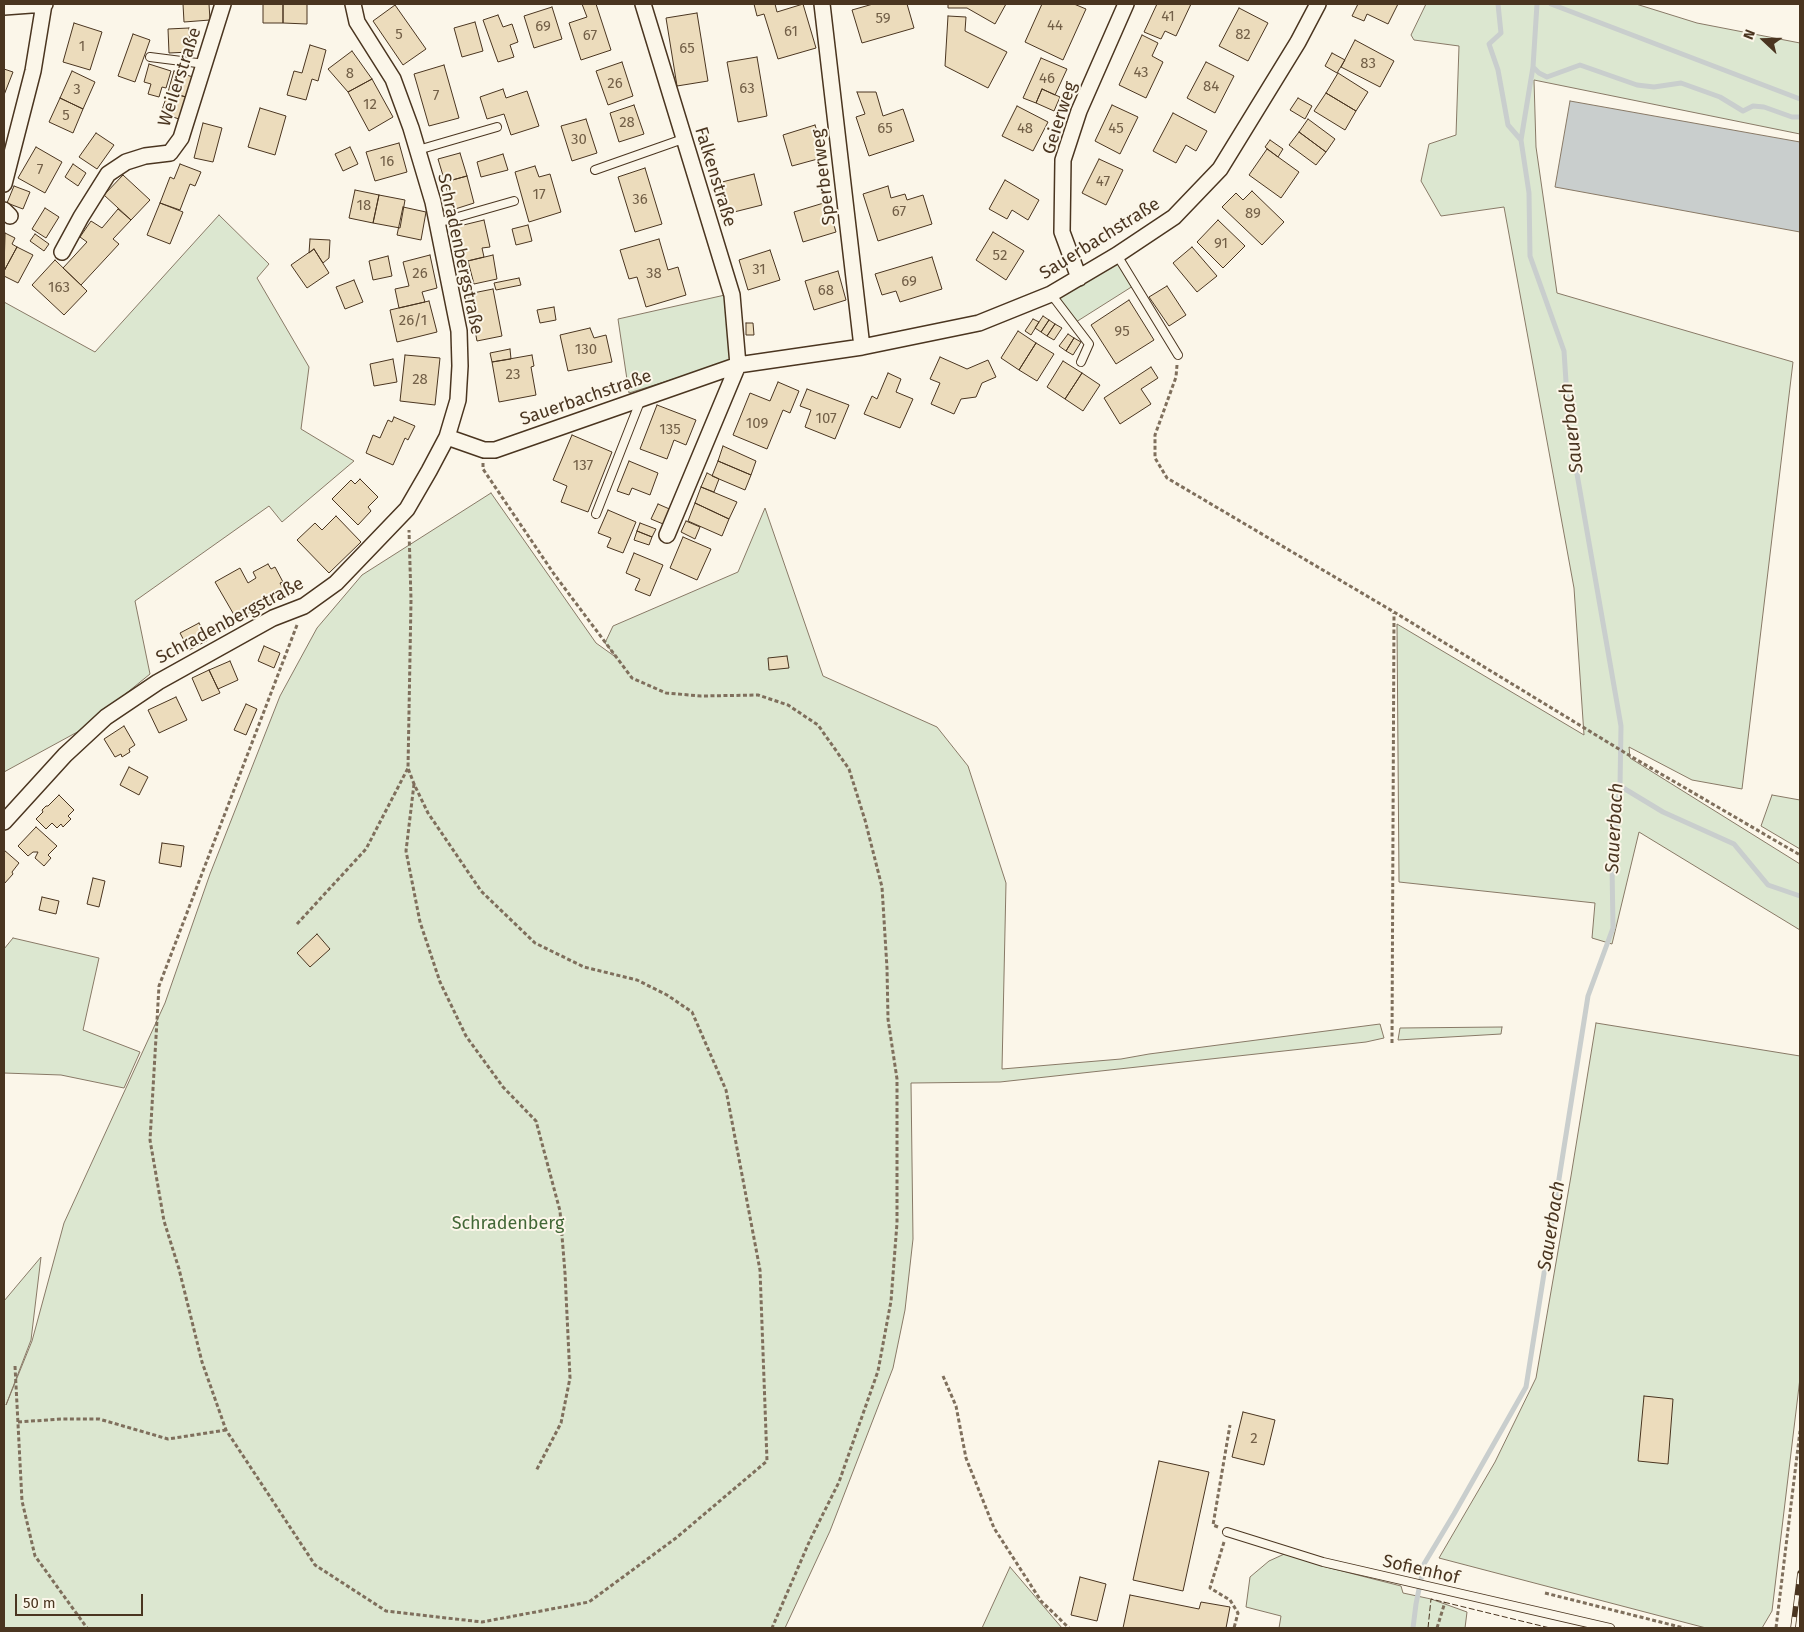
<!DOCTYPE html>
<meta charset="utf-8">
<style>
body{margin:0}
#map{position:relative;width:1804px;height:1632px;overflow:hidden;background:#fbf6e9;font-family:"Fira Sans",sans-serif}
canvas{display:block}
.frame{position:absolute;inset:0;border:5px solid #4a3520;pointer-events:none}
.north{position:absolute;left:1739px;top:15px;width:50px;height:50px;-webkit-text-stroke:4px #fbf6e9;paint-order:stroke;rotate:291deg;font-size:14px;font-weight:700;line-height:20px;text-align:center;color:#4a3520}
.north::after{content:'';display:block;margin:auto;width:18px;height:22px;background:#4a3520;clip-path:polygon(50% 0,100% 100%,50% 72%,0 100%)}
.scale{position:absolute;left:15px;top:1594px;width:128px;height:22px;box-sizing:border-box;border:2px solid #4a3520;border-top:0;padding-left:6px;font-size:15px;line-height:18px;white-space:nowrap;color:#4a3520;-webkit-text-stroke:4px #fbf6e9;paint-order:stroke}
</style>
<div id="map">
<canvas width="1804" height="1632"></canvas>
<div class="frame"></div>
<div class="north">N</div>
<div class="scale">50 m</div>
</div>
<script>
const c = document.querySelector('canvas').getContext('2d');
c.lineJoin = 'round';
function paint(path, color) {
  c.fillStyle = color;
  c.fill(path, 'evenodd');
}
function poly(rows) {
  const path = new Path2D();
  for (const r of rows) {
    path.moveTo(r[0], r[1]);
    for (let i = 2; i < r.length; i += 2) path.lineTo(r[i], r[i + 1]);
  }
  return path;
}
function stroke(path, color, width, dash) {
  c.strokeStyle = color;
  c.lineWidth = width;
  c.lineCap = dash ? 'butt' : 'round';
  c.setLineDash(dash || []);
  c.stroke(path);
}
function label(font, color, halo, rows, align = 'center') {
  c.font = font + ' "Fira Sans",sans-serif';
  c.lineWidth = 4;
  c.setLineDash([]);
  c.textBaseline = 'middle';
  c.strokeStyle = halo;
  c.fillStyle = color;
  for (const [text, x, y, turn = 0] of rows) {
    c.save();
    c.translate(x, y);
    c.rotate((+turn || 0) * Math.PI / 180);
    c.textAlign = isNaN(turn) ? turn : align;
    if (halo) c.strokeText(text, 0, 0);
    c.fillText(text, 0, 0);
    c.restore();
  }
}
const green = poly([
 [1426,4,1636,4,1697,23,1800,43,1800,134,1534,80,1536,147,1557,293,1793,362,1742,789,1692,780,1629,747,1630,758,1800,864,1800,930,1639,832,1612,944,1592,938,1595,903,1399,882,1397,624,1584,735,1574,588,1504,207,1441,216,1421,181,1429,144,1456,135,1459,46,1414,40,1411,35,1426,4],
 [219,215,269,264,257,278,309,367,301,429,354,461,282,522,269,506,135,601,150,674,81,730,4,772,4,302,95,352,219,215],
 [1116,258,1133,286,1076,322,1055,295,1116,258],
 [725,295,731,361,629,393,618,319,725,295],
 [491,493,596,643,617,658,605,643,613,626,738,572,765,508,823,676,937,727,968,766,1006,883,1002,1069,1121,1059,1149,1054,1380,1024,1384,1038,1366,1042,1000,1082,911,1083,913,1239,905,1310,893,1368,830,1531,785,1628,4,1628,4,1301,41,1257,31,1340,6,1405,32,1341,64,1223,165,1003,210,874,280,696,317,628,362,575,491,493],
 [1772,795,1800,800,1800,849,1761,826,1772,795],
 [13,938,99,958,83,1030,140,1052,124,1088,61,1075,4,1073,4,949,13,938],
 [1596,1023,1800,1056,1800,1378,1772,1611,1762,1628,1706,1628,1439,1558,1495,1462,1536,1378,1571,1176,1596,1023],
 [1502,1027,1501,1034,1398,1040,1400,1028,1502,1027],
 [1291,1551,1322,1566,1401,1586,1403,1593,1431,1599,1467,1612,1465,1628,1279,1628,1281,1616,1246,1607,1250,1577,1269,1561,1291,1551],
 [1010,1567,1062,1628,982,1628,1010,1567]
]);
paint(green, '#dce7d0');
stroke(green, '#887966', 1);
const water = poly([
 [1570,101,1800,142,1800,232,1555,187,1570,101]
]);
paint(water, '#c9cecd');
stroke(water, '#887966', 1);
stroke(poly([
 [1498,4,1501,33,1489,44,1498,70,1508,125,1521,140],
 [1551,4,1800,99],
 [1533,67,1539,73,1547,77,1580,65,1637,85,1654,87,1681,83,1720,97,1743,111,1753,106,1764,107,1792,117,1800,117],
 [1620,786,1663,812,1734,844,1768,885,1800,896],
 [1413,1628,1416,1604,1424,1564,1454,1514,1526,1387,1588,996,1613,928,1612,866,1620,786,1621,726,1569,428,1564,351,1530,256,1529,193,1521,140,1533,67,1537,4]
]), '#c9cecd', 5);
const building = poly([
 [183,4,209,4,210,20,184,22,183,4],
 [263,4,283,4,283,23,263,23,263,4],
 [283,4,307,4,307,24,283,23,283,4],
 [582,4,596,4,611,50,581,60,569,23,587,17,582,4],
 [754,4,775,4,777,12,803,4,816,48,778,59,764,14,757,16,754,4],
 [873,4,907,4,914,28,862,43,852,10,873,4],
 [948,4,1006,4,995,24,967,8,948,8,948,4],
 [1042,4,1074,4,1086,9,1063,60,1025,42,1042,4],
 [1157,4,1191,4,1176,36,1165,31,1161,39,1144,32,1157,4],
 [1358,4,1398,4,1388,24,1367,14,1364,21,1352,16,1358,4],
 [395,5,426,49,403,65,373,21,395,5],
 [552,7,562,39,534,48,524,16,552,7],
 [1239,8,1268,23,1248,61,1219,46,1239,8],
 [697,13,708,81,677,86,666,18,697,13],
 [498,15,503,27,512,24,518,42,510,45,514,57,498,62,483,20,498,15],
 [948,16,966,17,965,31,1007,52,988,88,945,66,948,16],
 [475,22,483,51,462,57,454,28,475,22],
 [74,23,102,32,90,70,63,62,74,23],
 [189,28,190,52,169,53,168,29,189,28],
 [133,34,150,40,135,82,118,76,133,34],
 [1142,35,1158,43,1152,56,1163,62,1146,98,1119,85,1142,35],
 [1355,40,1394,61,1380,87,1341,67,1355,40],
 [310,45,326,50,318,81,312,79,306,100,287,95,294,71,302,73,310,45],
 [352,51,372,79,348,92,328,69,352,51],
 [1332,53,1345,60,1337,73,1325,66,1332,53],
 [757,57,767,116,738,122,727,62,757,57],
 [1041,58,1067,69,1055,95,1042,89,1036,103,1023,98,1041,58],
 [622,62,633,96,608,105,596,71,622,62],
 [1206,62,1234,76,1215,113,1187,98,1206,62],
 [149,64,171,71,166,88,162,87,159,97,148,94,151,84,144,82,149,64],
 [444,65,459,118,429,126,414,74,444,65],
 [4,69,13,72,4,95,4,69],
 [72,71,95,82,83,109,60,98,72,71],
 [174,71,193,77,186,97,168,92,174,71],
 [1338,73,1368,92,1356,111,1326,93,1338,73],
 [372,79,393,117,369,131,348,92,372,79],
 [503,89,506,98,527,91,539,126,511,135,504,114,487,119,480,97,503,89],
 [1042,89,1060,97,1054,111,1036,103,1042,89],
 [168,92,186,97,179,119,161,113,168,92],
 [857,92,876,92,883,116,903,109,914,141,869,156,856,117,865,114,857,92],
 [1326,93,1356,111,1345,130,1314,111,1326,93],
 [60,98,83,109,73,133,49,122,60,98],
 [1298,98,1312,106,1305,119,1290,110,1298,98],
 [634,105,644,134,619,142,610,113,634,105],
 [1112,105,1138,117,1120,154,1095,141,1112,105],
 [1017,106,1048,122,1033,151,1002,136,1017,106],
 [260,108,286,116,275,155,248,147,260,108],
 [1173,113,1207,131,1196,151,1186,145,1176,163,1153,151,1173,113],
 [586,119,597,153,572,161,561,126,586,119],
 [1308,119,1335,139,1326,152,1299,132,1308,119],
 [203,123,222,128,213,162,194,158,203,123],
 [815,125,825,157,792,166,783,135,815,125],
 [1299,132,1326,152,1316,165,1289,145,1299,132],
 [96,133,114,145,97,169,79,157,96,133],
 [1270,140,1283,149,1278,157,1265,147,1270,140],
 [399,143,407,172,375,181,366,152,399,143],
 [36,147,62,162,45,193,18,178,36,147],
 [350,147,358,164,343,171,335,154,350,147],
 [1267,149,1299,172,1281,198,1249,175,1267,149],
 [460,153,467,176,445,182,438,159,460,153],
 [503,154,508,170,481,177,477,162,503,154],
 [1099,159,1123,170,1106,205,1082,193,1099,159],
 [73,164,86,173,78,186,65,177,73,164],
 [180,164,201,172,195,186,190,184,180,210,160,203,170,177,174,179,180,164],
 [535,166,539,177,550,174,561,212,529,222,515,172,535,166],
 [645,168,662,224,635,232,618,177,645,168],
 [754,174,762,205,726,214,718,183,754,174],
 [123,175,150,200,131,220,104,195,123,175],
 [467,176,474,203,452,210,445,182,467,176],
 [1005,180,1039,200,1028,220,1012,210,1007,219,989,209,1005,180],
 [14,186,30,192,23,209,7,203,14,186],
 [888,186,891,198,905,194,907,200,923,195,932,224,878,241,863,194,888,186],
 [355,190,379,195,373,223,349,218,355,190],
 [1252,191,1284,222,1262,245,1222,207,1236,193,1243,200,1252,191],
 [379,195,405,200,400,228,373,223,379,195],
 [827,202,836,232,803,242,794,212,827,202],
 [160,203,183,212,170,244,147,235,160,203],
 [403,207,426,212,421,240,397,235,403,207],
 [45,208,59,217,46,238,32,229,45,208],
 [118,209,131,220,113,239,119,244,81,285,63,268,87,242,80,237,91,221,102,228,118,209],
 [484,220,490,247,482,248,484,257,463,262,462,256,457,257,451,228,484,220],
 [1218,220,1245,246,1223,268,1197,242,1218,220],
 [528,225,532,241,516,245,512,229,528,225],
 [993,232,1024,251,1006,280,976,260,993,232],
 [5,233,15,238,12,244,17,247,4,271,5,233],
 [35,234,49,244,44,251,30,241,35,234],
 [310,239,330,240,329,258,323,263,314,249,309,253,310,239],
 [659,239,668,270,678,267,686,295,646,307,637,277,629,279,620,250,659,239],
 [17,247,33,255,18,283,4,276,4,271,17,247],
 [1192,247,1217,276,1197,292,1173,263,1192,247],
 [314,249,329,273,307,288,291,265,314,249],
 [770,250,780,280,748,290,739,260,770,250],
 [430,255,437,288,422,292,425,302,399,308,395,289,409,286,403,262,430,255],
 [493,255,497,279,474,284,468,261,493,255],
 [388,256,392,276,373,280,369,261,388,256],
 [932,257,942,289,900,302,896,291,882,295,875,274,932,257],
 [55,260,87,291,64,315,32,285,55,260],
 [838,271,846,300,814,310,805,281,838,271],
 [519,278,521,285,496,290,494,283,519,278],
 [354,280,363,302,345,309,336,287,354,280],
 [1167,286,1186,315,1169,326,1149,297,1167,286],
 [493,289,502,336,477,341,468,294,493,289],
 [1129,300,1154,340,1116,364,1091,325,1129,300],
 [429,301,437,332,397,342,390,310,429,301],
 [554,307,556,320,540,323,537,310,554,307],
 [1043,316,1049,320,1041,332,1035,328,1043,316],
 [1033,319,1039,322,1031,335,1025,331,1033,319],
 [1049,320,1055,324,1047,336,1041,332,1049,320],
 [746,323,753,323,754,335,746,335,746,323],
 [1055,324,1062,328,1054,340,1047,336,1055,324],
 [590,328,594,338,606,335,612,362,568,371,560,335,590,328],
 [1018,331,1036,343,1019,370,1001,358,1018,331],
 [1068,334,1074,338,1066,351,1059,346,1068,334],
 [1074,338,1081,342,1073,355,1066,351,1074,338],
 [1036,343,1054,354,1037,381,1019,370,1036,343],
 [510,349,511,359,492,362,490,353,510,349],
 [405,355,440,358,435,405,400,401,405,355],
 [532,355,534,366,531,367,536,395,499,402,492,362,532,355],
 [940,357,967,369,988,360,996,377,982,383,976,397,961,399,954,414,931,404,940,383,930,379,940,357],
 [393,359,397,382,374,386,370,364,393,359],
 [1063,361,1082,373,1065,399,1047,387,1063,361],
 [1151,367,1158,378,1141,389,1151,404,1120,424,1104,398,1151,367],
 [888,373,901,379,896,392,913,399,900,428,864,414,872,396,877,399,888,373],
 [1082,373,1100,385,1083,411,1065,399,1082,373],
 [778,382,799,391,790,413,783,410,767,449,733,435,750,393,770,401,778,382],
 [807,389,849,405,835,439,805,427,811,410,800,406,807,389],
 [657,405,696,420,686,445,674,440,667,459,640,449,657,405],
 [394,417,415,426,408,440,405,438,393,465,366,453,373,435,380,438,388,420,392,422,394,417],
 [572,435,612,452,588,512,561,502,567,486,553,480,572,435],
 [723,446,756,461,751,475,718,461,723,446],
 [629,461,658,473,650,495,632,488,629,495,617,491,629,461],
 [718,461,751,475,745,490,712,476,718,461],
 [707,473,719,479,714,492,701,487,707,473],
 [360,479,378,497,368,507,371,511,358,525,332,499,351,480,355,484,360,479],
 [701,487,737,502,729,519,695,503,701,487],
 [695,503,729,519,722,536,688,521,695,503],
 [658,504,674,511,668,526,651,519,658,504],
 [608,510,636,522,623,553,607,547,611,538,598,533,608,510],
 [336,516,361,542,329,573,297,540,315,523,322,530,336,516],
 [686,521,700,527,695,539,681,532,686,521],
 [640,523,656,529,652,537,637,531,640,523],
 [637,531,652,537,649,545,634,540,637,531],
 [683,537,711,549,697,580,670,568,683,537],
 [634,553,663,565,650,596,635,590,640,579,626,573,634,553],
 [268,564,271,569,275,567,283,582,280,583,285,592,237,620,215,582,240,568,248,583,256,578,253,572,268,564],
 [199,623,208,640,189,650,180,633,199,623],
 [264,646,280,653,274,668,258,661,264,646],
 [787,656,789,668,769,670,768,658,787,656],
 [230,661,238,680,218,689,209,670,230,661],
 [209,670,220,693,202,701,192,678,209,670],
 [176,697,187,720,159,733,148,710,176,697],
 [246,704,257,709,246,735,234,730,246,704],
 [124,726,135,745,129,749,130,752,122,757,121,754,115,757,104,739,124,726],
 [129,767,148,777,139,795,120,785,129,767],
 [59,795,74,810,68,816,71,819,63,827,61,824,57,828,52,823,46,829,36,819,43,812,42,810,46,806,48,806,59,795],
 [36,827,57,846,48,855,51,858,44,866,35,858,38,852,33,852,28,856,18,846,36,827],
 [162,843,184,846,181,867,159,863,162,843],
 [4,850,19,863,12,872,13,874,4,884,4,850],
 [93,878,105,881,99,907,87,904,93,878],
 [42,897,59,901,56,914,39,910,42,897],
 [317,934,330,949,310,967,297,953,317,934],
 [1644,1396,1673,1399,1668,1464,1638,1461,1644,1396],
 [1243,1412,1275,1420,1264,1465,1232,1457,1243,1412],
 [1159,1461,1209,1472,1183,1591,1133,1580,1159,1461],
 [1080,1577,1106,1584,1097,1621,1071,1615,1080,1577],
 [1130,1595,1199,1609,1201,1602,1230,1607,1226,1628,1123,1628,1130,1595]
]);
paint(building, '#ecdcbc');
stroke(building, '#4a3520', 1);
const lane = poly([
 [150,57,205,64],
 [418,150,497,127],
 [595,170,683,139],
 [437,223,514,201],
 [1117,255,1178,355],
 [1051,294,1089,344,1081,362],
 [596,514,641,399],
 [1227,1532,1323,1562,1610,1628]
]);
const street = poly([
 [643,4,732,295,738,365,667,535],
 [822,4,862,347],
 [4,7,45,4],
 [4,184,33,71,44,4],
 [4,210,10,216],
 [62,252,81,217,108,174,126,162,145,156,170,153,181,138,223,4],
 [1079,278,1062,232,1063,160,1079,111,1126,4],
 [447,437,484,450,495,450,738,365,862,347,979,323,1051,294,1117,255,1174,217,1220,169,1298,42,1318,4],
 [4,822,65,755,106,717,158,682,273,618,304,606,336,583,407,509,429,471,447,437,458,400,460,366,459,331,433,202,411,128,393,79,357,22,353,4]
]);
stroke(lane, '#4a3520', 10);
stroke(street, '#4a3520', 18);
stroke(poly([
 [1177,365,1176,377,1155,435,1155,458,1167,478,1394,612,1632,757,1800,855],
 [483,463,483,469,554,574,632,678,666,693,701,696,758,695,788,705,818,725,849,769,865,820,882,887,887,968,888,1019,897,1079,897,1223,891,1301,878,1371,839,1482,810,1540,772,1628],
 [297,625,159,986,150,1140,164,1221,179,1269,202,1362,226,1430,315,1565,386,1611,482,1622,589,1602,676,1538,767,1461,760,1270,726,1090,692,1012,667,995,637,980,584,967,535,943,481,891,428,813,414,784,408,768,411,600,409,530],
 [414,784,406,851,420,922,440,982,466,1036,503,1087,536,1121,560,1211,565,1273,570,1378,561,1423,536,1471],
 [297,924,366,849,408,768],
 [1392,1043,1394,613],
 [15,1366,22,1501,35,1556,87,1628],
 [943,1376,956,1406,966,1458,994,1528,1041,1601,1069,1628],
 [18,1422,62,1419,99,1419,168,1439,226,1430],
 [1218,1527,1213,1525,1230,1425],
 [1224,1542,1210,1588,1230,1600,1238,1613,1234,1628],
 [1545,1593,1684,1628],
 [1437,1628,1445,1602],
 [1776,1628,1800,1431]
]), '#7f6f5c', 3, [4, 2.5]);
stroke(lane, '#fbf6e9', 8);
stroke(street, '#fbf6e9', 15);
const rail = poly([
 [1793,1628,1800,1573]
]);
stroke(rail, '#4a3520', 5.5);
stroke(rail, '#fbf6e9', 4, [11]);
stroke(poly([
 [1428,1628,1431,1599,1550,1628]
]), '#4a3520', 1, [6, 2.5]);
label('15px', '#725f47', null, [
 ["41",1168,17],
 ["59",883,19],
 ["44",1055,26],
 ["69",543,27],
 ["61",791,32],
 ["5",399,35],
 ["82",1243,35],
 ["67",590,36],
 ["1",82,47],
 ["65",687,49],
 ["83",1368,64],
 ["43",1141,73],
 ["8",350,74],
 ["46",1047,79],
 ["26",615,84],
 ["84",1211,87],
 ["63",747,89],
 ["3",77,90],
 ["7",436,96],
 ["12",370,105],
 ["5",66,116],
 ["28",627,123],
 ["65",885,129],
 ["48",1025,129],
 ["45",1116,129],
 ["30",579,140],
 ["16",387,162],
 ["7",40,170],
 ["47",1103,182],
 ["17",539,195],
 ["36",640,200],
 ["18",364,206],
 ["67",899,212],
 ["89",1253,214],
 ["91",1221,244],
 ["52",1000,256],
 ["31",759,270],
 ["26",420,274],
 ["38",654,274],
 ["69",909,282],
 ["163",59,288],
 ["68",826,291],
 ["26/1",413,321],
 ["95",1122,332],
 ["130",586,350],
 ["23",513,375],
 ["28",420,380],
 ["107",826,419],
 ["109",757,424],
 ["135",670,430],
 ["137",583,466],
 ["2",1254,1439]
]);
label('18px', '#4a3520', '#fbf6e9', [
 ["Weilerstraße",180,77,-72],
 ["Geierweg",1060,118,-72],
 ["Falkenstraße",715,177,73],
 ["Sperberweg",824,177,-97],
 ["Sauerbachstraße",1100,239,-32],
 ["Schradenbergstraße",460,254,78],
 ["Sauerbachstraße",586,398,-19],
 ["Schradenbergstraße",230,621,-28],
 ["Sofienhof",1421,1570,13]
]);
label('18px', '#436837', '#fbf6e9', [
 ["Schradenberg",508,1224]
]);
label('italic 19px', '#4a3520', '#fbf6e9', [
 ["Sauerbach",1572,428,-97],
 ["Sauerbach",1615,828,-87],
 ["Sauerbach",1552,1226,-81]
]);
</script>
